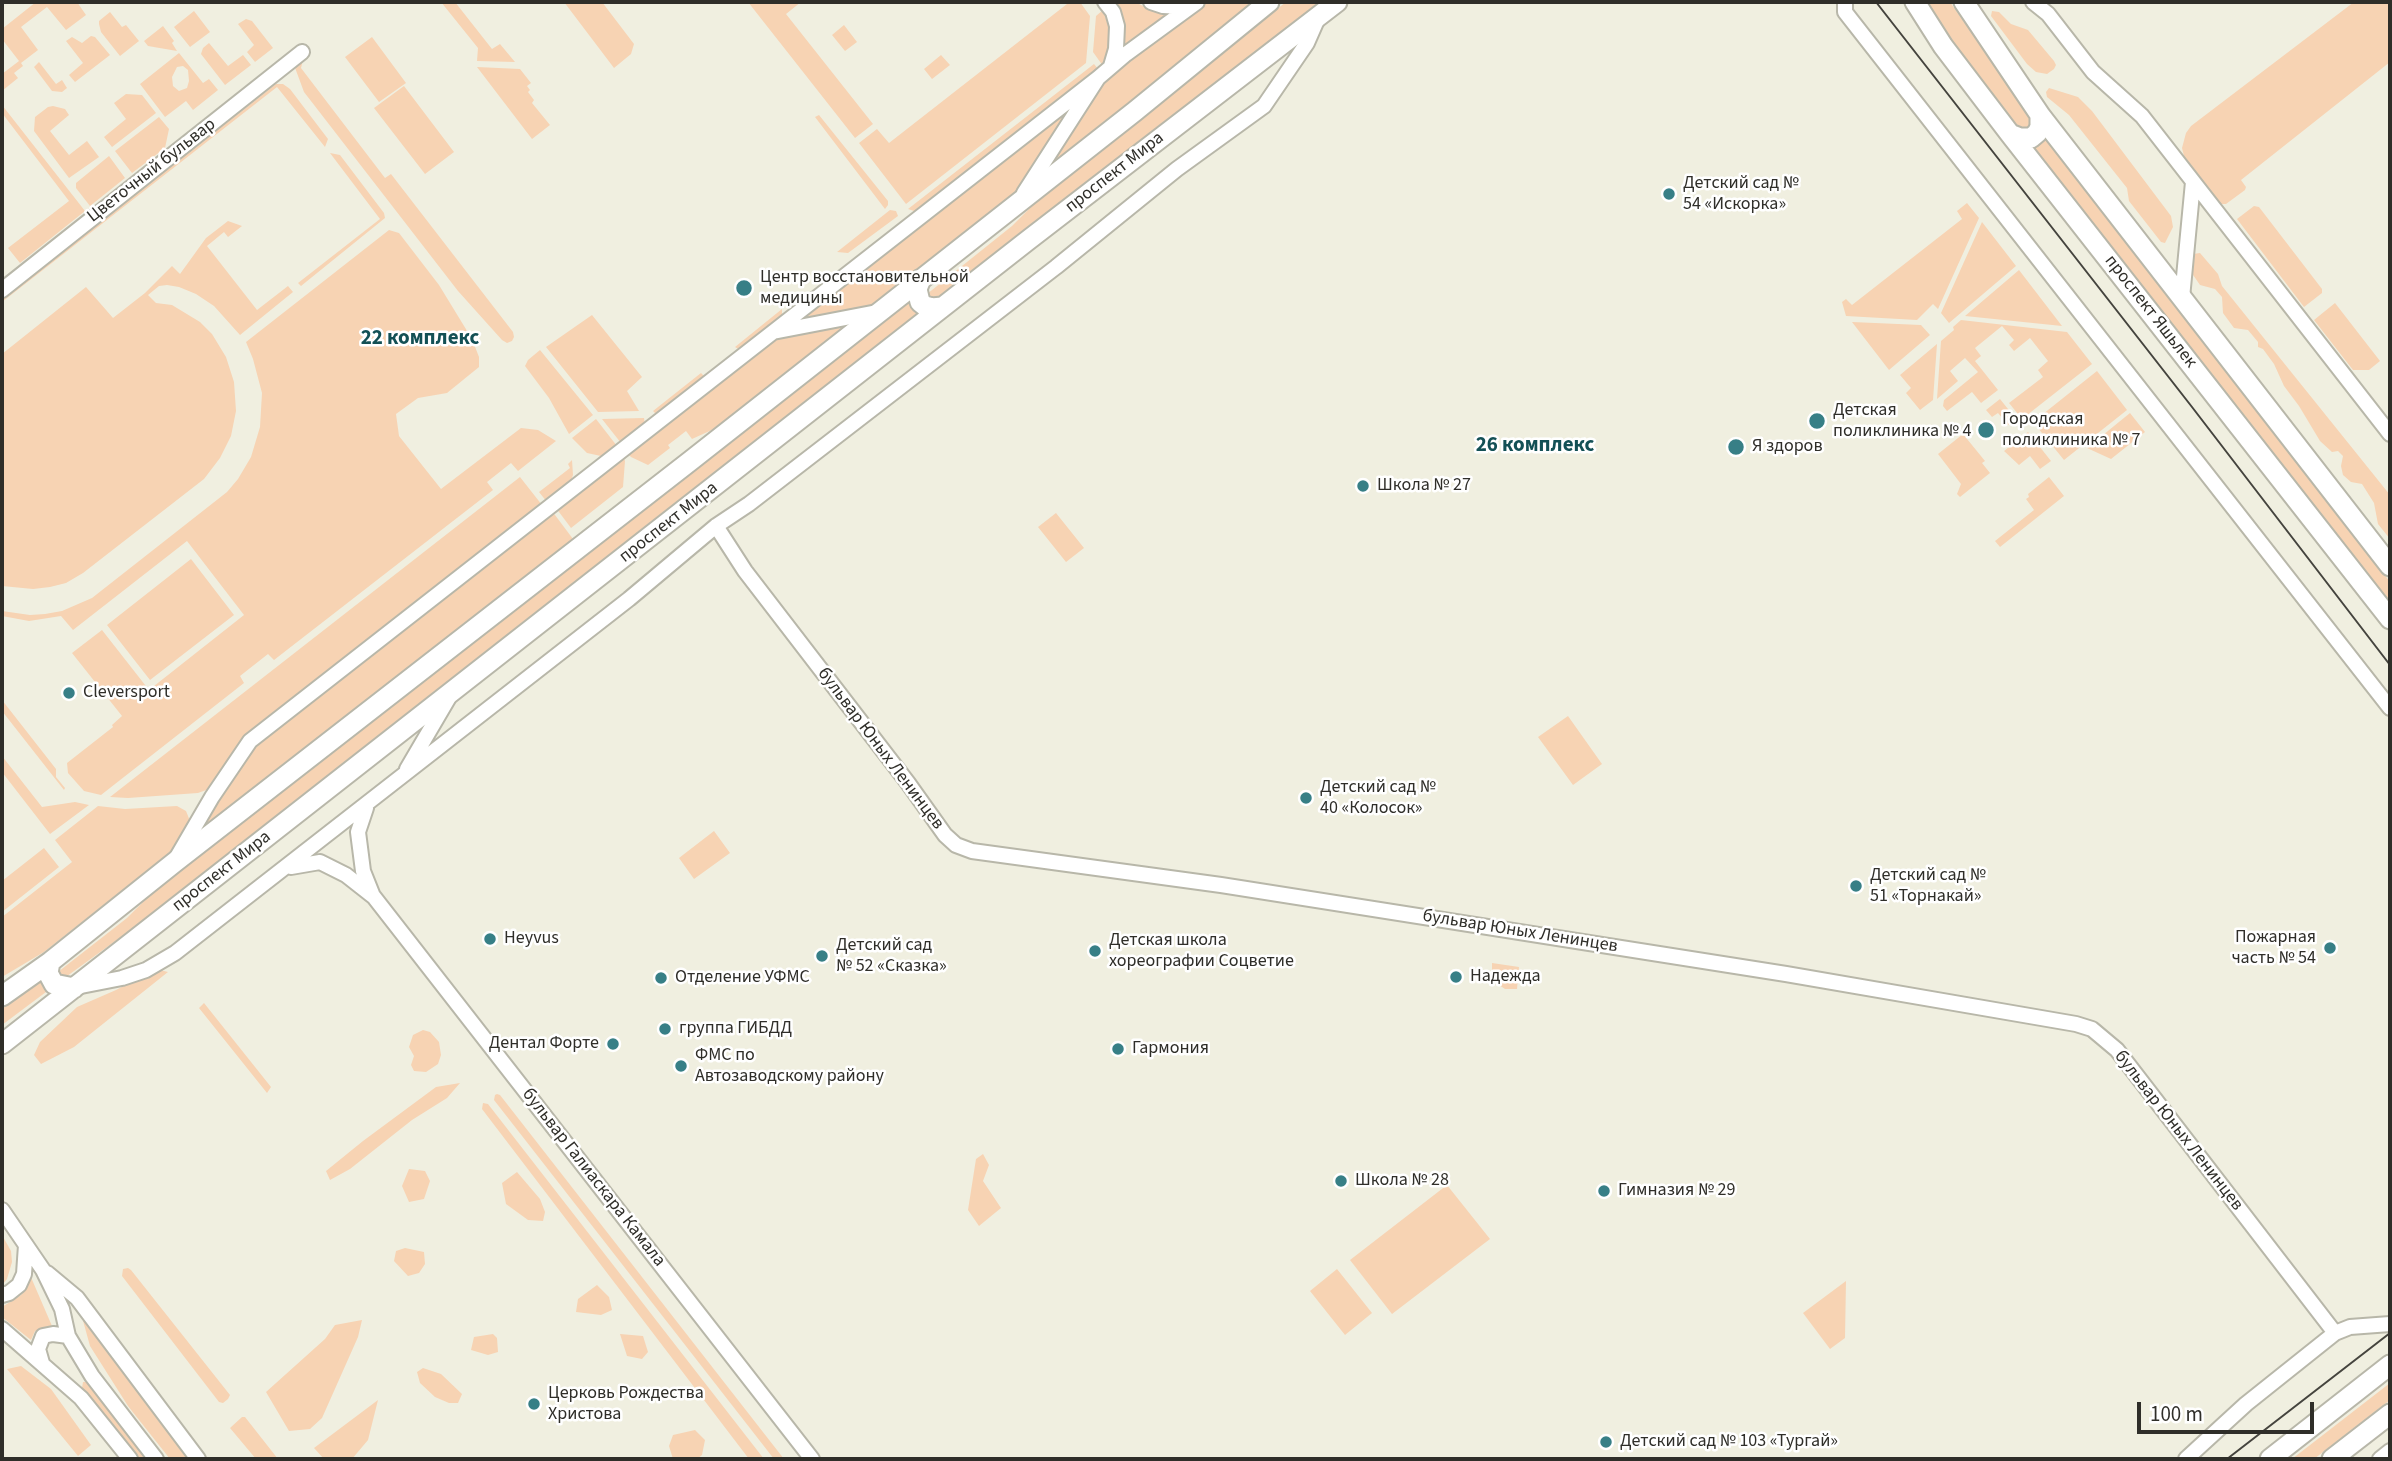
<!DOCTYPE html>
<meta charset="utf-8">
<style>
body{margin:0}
#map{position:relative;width:2392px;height:1461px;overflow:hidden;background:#f0efe0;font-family:"Source Sans 3",sans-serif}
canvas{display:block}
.frame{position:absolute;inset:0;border:4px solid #2f2e29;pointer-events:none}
.scale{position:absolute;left:2137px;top:1402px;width:177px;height:32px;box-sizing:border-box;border:4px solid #2f2e29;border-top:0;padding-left:9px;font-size:21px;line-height:24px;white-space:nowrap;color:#2f2e29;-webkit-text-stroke:5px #fff;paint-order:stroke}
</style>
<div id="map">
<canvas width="2392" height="1461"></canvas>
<div class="frame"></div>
<div class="scale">100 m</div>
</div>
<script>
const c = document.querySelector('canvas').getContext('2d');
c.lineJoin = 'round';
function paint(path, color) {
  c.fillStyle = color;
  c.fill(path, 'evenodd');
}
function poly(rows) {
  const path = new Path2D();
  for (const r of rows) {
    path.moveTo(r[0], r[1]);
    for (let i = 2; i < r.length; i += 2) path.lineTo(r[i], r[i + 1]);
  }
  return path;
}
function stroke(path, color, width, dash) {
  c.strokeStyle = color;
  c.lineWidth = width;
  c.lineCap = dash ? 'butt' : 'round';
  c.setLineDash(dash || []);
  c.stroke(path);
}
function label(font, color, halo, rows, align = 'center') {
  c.font = font + ' "Source Sans 3",sans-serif';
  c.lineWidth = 5;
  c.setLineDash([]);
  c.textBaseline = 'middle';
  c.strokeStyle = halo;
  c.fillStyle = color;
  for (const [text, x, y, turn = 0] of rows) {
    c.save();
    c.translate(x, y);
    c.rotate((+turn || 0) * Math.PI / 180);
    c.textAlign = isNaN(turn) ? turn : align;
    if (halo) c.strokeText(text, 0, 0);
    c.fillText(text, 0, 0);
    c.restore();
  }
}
paint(poly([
 [36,2,77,2,86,15,66,30,47,7,21,27,38,50,21,63,23,66,14,73,18,78,2,91,2,74,19,61,2,39,2,29],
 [441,2,455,2,492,49,500,44,515,62,477,61,478,48],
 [564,2,602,2,634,44,631,54,614,68],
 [748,2,801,2,786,14,873,124,855,138],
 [1066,2,1080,2,1090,16,1086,63,906,204,859,143,877,129,889,143,1067,4],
 [1114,2,1135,2,1153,11,1173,14,1123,52,1124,30,1122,18],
 [1204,2,1259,2,1050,166,1104,80],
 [1286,2,1319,2,936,302,929,302,927,294,1012,226,1049,189],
 [1927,2,1950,2,2034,121,2032,130,2019,130,1953,43],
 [2354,2,2390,2,2390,62,2241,180,2246,187,2245,190,2226,204,2220,204,2184,156,2182,148,2186,133,2191,126],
 [1103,10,1110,31,1108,48,1103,66,1093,52,1096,16],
 [194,11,210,32,190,47,174,27],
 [1992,11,1999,12,2011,24,2028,30,2054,61,2056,65,2054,69,2047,74,2036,72,2027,64,1991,16],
 [110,12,122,27,126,25,139,41,120,56,101,32,99,24,99,21],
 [246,19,252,21,273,48,255,62,247,52,254,45,238,24],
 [844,25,857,42,845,51,832,35],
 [163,26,174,41,172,43,177,51,148,46,144,41],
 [91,36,95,37,110,55,75,82,69,75,83,63,66,41,72,37,82,43],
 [372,37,406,83,379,102,345,57],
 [209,43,228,66,243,55,251,65,225,85,201,54,203,48],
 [179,53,203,83,209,79,218,90,193,110,186,101,165,117,140,84],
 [183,66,188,70,189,81,187,88,179,91,173,86,172,77,177,67],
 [941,55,950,65,932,79,924,69],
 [303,60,301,68,385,178,391,174,513,332,514,337,512,341,507,343,502,340,458,291,304,92,294,65],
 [39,62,56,84,62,80,67,88,62,92,52,91,34,67],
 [1094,64,1099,70,917,212,908,209],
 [477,67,520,69,531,83,527,86,530,90,528,92,534,100,532,103,550,125,532,139],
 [276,84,283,84,290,89,328,139,325,147,277,87,2,302,2,298],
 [404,86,454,152,425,174,374,108],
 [2049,88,2078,97,2092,111,2171,216,2173,227,2165,243,2161,242,2129,201,2127,188,2069,115,2047,97,2046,92],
 [126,94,142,95,156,113,112,147,104,137,126,119,114,103],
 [1075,103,1022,187,867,309,805,320,805,314],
 [2,105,85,211,20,263,8,248,69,201,2,113],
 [53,106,65,109,69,115,50,131,69,155,87,141,99,157,69,178,34,131,35,117,48,107],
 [819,115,888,201,888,205,885,209,815,117],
 [159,117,169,129,165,148,132,173,115,151],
 [2044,133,2293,453,2390,582,2390,607,2248,420,2028,145],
 [330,153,340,155,384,213,385,218,301,286,298,283,380,219],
 [109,156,125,178,90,206,76,188,76,183],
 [1967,203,1979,218,1938,309,1933,304,1917,320,1846,316,1842,302,1846,299,1852,305,1962,219,1957,211],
 [2254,206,2259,207,2322,289,2322,293,2304,307,2237,219],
 [890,210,896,211,898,216,848,253,837,252],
 [228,221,242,226,228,237,224,232,207,246,257,310,288,286,293,292,240,335,214,306,196,294,179,287,167,285,159,286,148,295,156,303,172,305,200,322,212,334,226,357,234,382,236,411,231,436,220,458,204,479,83,573,66,583,50,587,33,589,2,586,2,354,86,287,113,318,145,293,172,266,180,274,206,238],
 [1982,222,2016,266,1949,323,1941,313],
 [389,230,399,233,439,285,472,339,479,357,479,367,447,393,418,398,396,414,399,436,441,489,521,428,538,430,556,441,518,471,511,463,487,482,493,490,274,660,268,654,240,676,244,683,101,795,84,791,68,773,67,763,113,727,112,725,122,716,72,653,102,630,149,690,244,615,187,541,73,630,61,616,29,621,2,616,2,611,30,615,45,614,62,611,92,598,227,492,238,479,251,457,260,427,262,393,253,359,246,342],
 [2200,253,2218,274,2222,286,2390,495,2390,539,2378,524,2374,503,2362,484,2351,482,2343,475,2341,466,2343,456,2338,451,2332,452,2320,441,2299,406,2284,386,2274,364,2263,349,2258,347,2258,342,2248,330,2234,328,2223,313,2222,297,2215,289,2200,285,2191,272,2193,254],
 [2019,270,2062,326,1965,316],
 [911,298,920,314,143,921,63,979,58,972,127,918,162,883],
 [2335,303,2380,361,2369,370,2353,370,2314,320],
 [782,309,782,317,740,350,735,347],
 [592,315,642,377,627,391,639,411,598,412,546,347],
 [1961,320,2067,332,2092,364,2022,419,2009,403,2043,377,2038,370,2048,361,2030,338,2014,351,2009,345,2014,340,2002,326,1975,348,1981,356,1975,361,1998,390,1981,403,1972,392,1947,411,1943,406,1944,400,1978,372,1965,358,1950,371,1958,381,1937,399,1941,341,1954,330,1953,327],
 [1852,322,1921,325,1930,335,1889,370],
 [847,325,714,429,692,439,686,431,668,445,670,448,648,465,631,457,627,453,774,338],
 [1937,344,1933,400,1920,410,1906,393,1911,388,1900,375],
 [540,350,593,415,569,434,549,398,525,366,528,360],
 [2097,371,2127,410,2064,460,2033,422],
 [701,373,706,378,658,414,655,413,653,411],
 [2000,399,2016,419,2008,425,1998,413,1992,417,1986,410],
 [2130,413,2145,432,2111,459,2087,448],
 [644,418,645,425,621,443,602,419],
 [596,419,617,446,607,454,601,456,587,453,572,438],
 [2028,432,2051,461,2040,469,2030,456,2019,465,2004,451],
 [1963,434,1985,461,1982,463,1990,473,1960,497,1957,494,1961,484,1938,454],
 [623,456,625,461,623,487,571,528,556,508],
 [572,460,573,475,571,480,547,502,539,492,570,468,568,464],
 [520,477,542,505,246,738,209,789,198,793,128,798,110,797],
 [2049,477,2064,496,2000,547,1995,541,2034,510,2026,499,2029,497,2028,494],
 [552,511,573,539,198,831,247,752],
 [1056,513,1084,548,1066,562,1038,527],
 [191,559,234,615,150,680,107,625],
 [2,700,56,769,56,777,65,788,64,790,2,711],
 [1568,716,1602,764,1573,785,1538,737],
 [2,756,42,807,75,802,89,805,50,834,2,772],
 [98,806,125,809,177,806,186,811,190,821,171,852,44,952,2,977,2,917,72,862,55,840],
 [714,831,730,853,694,879,679,858],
 [44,848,59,867,2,912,2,881],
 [1492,963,1519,967,1517,989,1505,989,1499,985,1492,973],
 [156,969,168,972,74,1047,41,1064,34,1055,40,1042,77,1007,116,990],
 [41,982,44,982,50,989,2,1025,2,1009],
 [204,1003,271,1087,267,1093,199,1008],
 [423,1030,430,1032,439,1042,441,1055,438,1064,426,1072,414,1071,411,1065,414,1056,409,1047,413,1035],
 [460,1083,447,1098,412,1120,350,1169,330,1180,326,1171,363,1141,436,1087],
 [497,1094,500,1095,784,1459,774,1459,494,1100,495,1095],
 [483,1103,488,1104,764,1459,749,1459,482,1109],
 [983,1154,989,1165,983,1181,1001,1208,979,1226,968,1210,976,1159],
 [409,1169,425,1171,430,1181,424,1199,409,1202,402,1186],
 [517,1172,540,1199,545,1212,543,1221,528,1220,506,1204,502,1183],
 [1447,1185,1490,1239,1392,1314,1350,1260],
 [2,1235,11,1251,12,1262,7,1279,2,1285],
 [405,1248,424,1252,425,1264,419,1273,408,1276,394,1261,396,1251],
 [128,1268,131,1270,230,1395,228,1399,223,1403,219,1402,122,1276,123,1269],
 [1337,1269,1372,1313,1345,1335,1310,1291],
 [30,1275,52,1326,35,1331,31,1340,2,1317,2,1307,21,1295,28,1286],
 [1846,1281,1845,1338,1830,1349,1803,1313],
 [597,1285,609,1297,612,1310,601,1315,576,1312,578,1299],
 [82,1317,191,1459,170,1459,128,1406,90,1346],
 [362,1320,358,1337,322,1418,310,1429,289,1431,266,1392,325,1339,335,1325],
 [493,1334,497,1338,498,1352,488,1355,471,1350,474,1337],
 [620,1334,643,1336,648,1352,642,1359,627,1356],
 [21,1366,51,1389,91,1445,78,1456,7,1369],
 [423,1368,441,1374,462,1394,458,1403,449,1403,435,1397,420,1383,417,1372],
 [83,1382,87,1382,147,1459,138,1459,82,1388],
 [2390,1383,2390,1400,2314,1459,2292,1459],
 [378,1400,368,1440,352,1459,324,1459,314,1448],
 [242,1417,245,1417,278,1459,256,1459,230,1428],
 [695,1430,705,1440,702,1455,697,1459,673,1459,669,1446,673,1435]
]), '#f7d3b3');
const minor = poly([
 [1105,2,1113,12,1117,26,1116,49,1111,66],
 [1151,2,1163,6,1183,7,1192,2],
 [1845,2,1845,12,2390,708],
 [2033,2,2048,14,2093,72,2142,116,2390,434],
 [1024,193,1098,78,1126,54,1197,2],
 [2,290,302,52],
 [2182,298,2193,182],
 [773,332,877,312],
 [716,526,745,571,908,783,945,835,956,845,972,851,1221,885,1786,974,2076,1024,2092,1029,2117,1050,2335,1333],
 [407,769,448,699],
 [366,808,358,832,363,871,373,896],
 [177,857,212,797,250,741,1098,78],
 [291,867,320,862,346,875,374,897,812,1459],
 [76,987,122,978,146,970,175,953,629,599,716,526,749,504,1056,267,1177,169,1264,106,1307,43,1318,18],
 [2,1210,43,1270,62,1309,68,1336,92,1376,156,1459],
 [47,1273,77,1298,198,1459],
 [2,1295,9,1293,19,1285,24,1274,26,1245],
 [2,1329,81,1398,130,1459],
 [42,1363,38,1349,43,1336,53,1334,68,1336],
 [2186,1459,2246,1404,2335,1333,2350,1327,2390,1324],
 [2380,1459,2390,1451]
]);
const major = poly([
 [1915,2,1943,46,2010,134,2390,619],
 [1964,2,2040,115,2390,566],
 [2010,134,2020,138,2031,138,2037,133,2040,127,2040,115],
 [921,279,917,289,920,302,925,306,932,308,942,307],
 [50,962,48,973,54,984,74,988],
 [2,996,50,962,175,862,689,462,1134,112,1269,2],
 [2,1044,1027,241,1337,2],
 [2270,1459,2390,1365],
 [2332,1459,2390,1414]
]);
stroke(minor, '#b8b7a9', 18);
stroke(major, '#b8b7a9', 23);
stroke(minor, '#fff', 14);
stroke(major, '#fff', 19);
stroke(poly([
 [1876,2,2192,407,2390,665],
 [2227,1459,2390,1333]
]), '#45443e', 2);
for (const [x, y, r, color] of [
 [1669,194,7,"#377f86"],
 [744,288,9,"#377f86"],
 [1817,421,9,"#377f86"],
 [1986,430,9,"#377f86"],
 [1736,447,9,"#377f86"],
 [1363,486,7,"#377f86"],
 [69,693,7,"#377f86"],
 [1306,798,7,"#377f86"],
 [1856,886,7,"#377f86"],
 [490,939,7,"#377f86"],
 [2330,948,7,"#377f86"],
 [1095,951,7,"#377f86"],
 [822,956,7,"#377f86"],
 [1456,977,7,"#377f86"],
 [661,978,7,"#377f86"],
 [665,1029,7,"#377f86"],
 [613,1044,7,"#377f86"],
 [1118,1049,7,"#377f86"],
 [681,1066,7,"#377f86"],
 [1341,1181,7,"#377f86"],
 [1604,1191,7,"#377f86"],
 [534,1404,7,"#377f86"],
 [1606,1442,7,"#377f86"]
]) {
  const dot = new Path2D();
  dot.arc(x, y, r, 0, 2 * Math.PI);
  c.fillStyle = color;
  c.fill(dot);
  stroke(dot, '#fff', 2.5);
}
label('18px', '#2f2e29', '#fff', [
 ["Цветочный бульвар",152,171,-38],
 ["проспект Мира",1115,173,-38],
 ["проспект Яшьлек",2150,312,52],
 ["проспект Мира",669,523,-38],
 ["бульвар Юных Ленинцев",880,749,53],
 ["проспект Мира",222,872,-38],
 ["бульвар Юных Ленинцев",1520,932,9],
 ["бульвар Юных Ленинцев",2178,1131,52],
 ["бульвар Галиаскара Камала",593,1178,52]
]);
label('18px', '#2f2e29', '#fff', [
 ["Детский сад №",1683,184],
 ["54 «Искорка»",1683,205],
 ["Центр восстановительной",760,278],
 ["медицины",760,299],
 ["Детская",1833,411],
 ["поликлиника № 4",1833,432],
 ["Городская",2002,420],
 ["поликлиника № 7",2002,441],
 ["Я здоров",1752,447],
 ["Школа № 27",1377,486],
 ["Cleversport",83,693],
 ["Детский сад №",1320,788],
 ["40 «Колосок»",1320,809],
 ["Детский сад №",1870,876],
 ["51 «Торнакай»",1870,897],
 ["Пожарная",2316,938,"right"],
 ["часть № 54",2316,959,"right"],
 ["Heyvus",504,939],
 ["Детская школа",1109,941],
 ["хореографии Соцветие",1109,962],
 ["Детский сад",836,946],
 ["№ 52 «Сказка»",836,967],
 ["Надежда",1470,977],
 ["Отделение УФМС",675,978],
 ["группа ГИБДД",679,1029],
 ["Дентал Форте",599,1044,"right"],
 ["Гармония",1132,1049],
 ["ФМС по",695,1056],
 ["Автозаводскому району",695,1077],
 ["Школа № 28",1355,1181],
 ["Гимназия № 29",1618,1191],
 ["Церковь Рождества",548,1394],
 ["Христова",548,1415],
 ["Детский сад № 103 «Тургай»",1620,1442]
], 'left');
label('bold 21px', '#135055', '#fff', [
 ["22 комплекс",420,339],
 ["26 комплекс",1535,446]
]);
</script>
